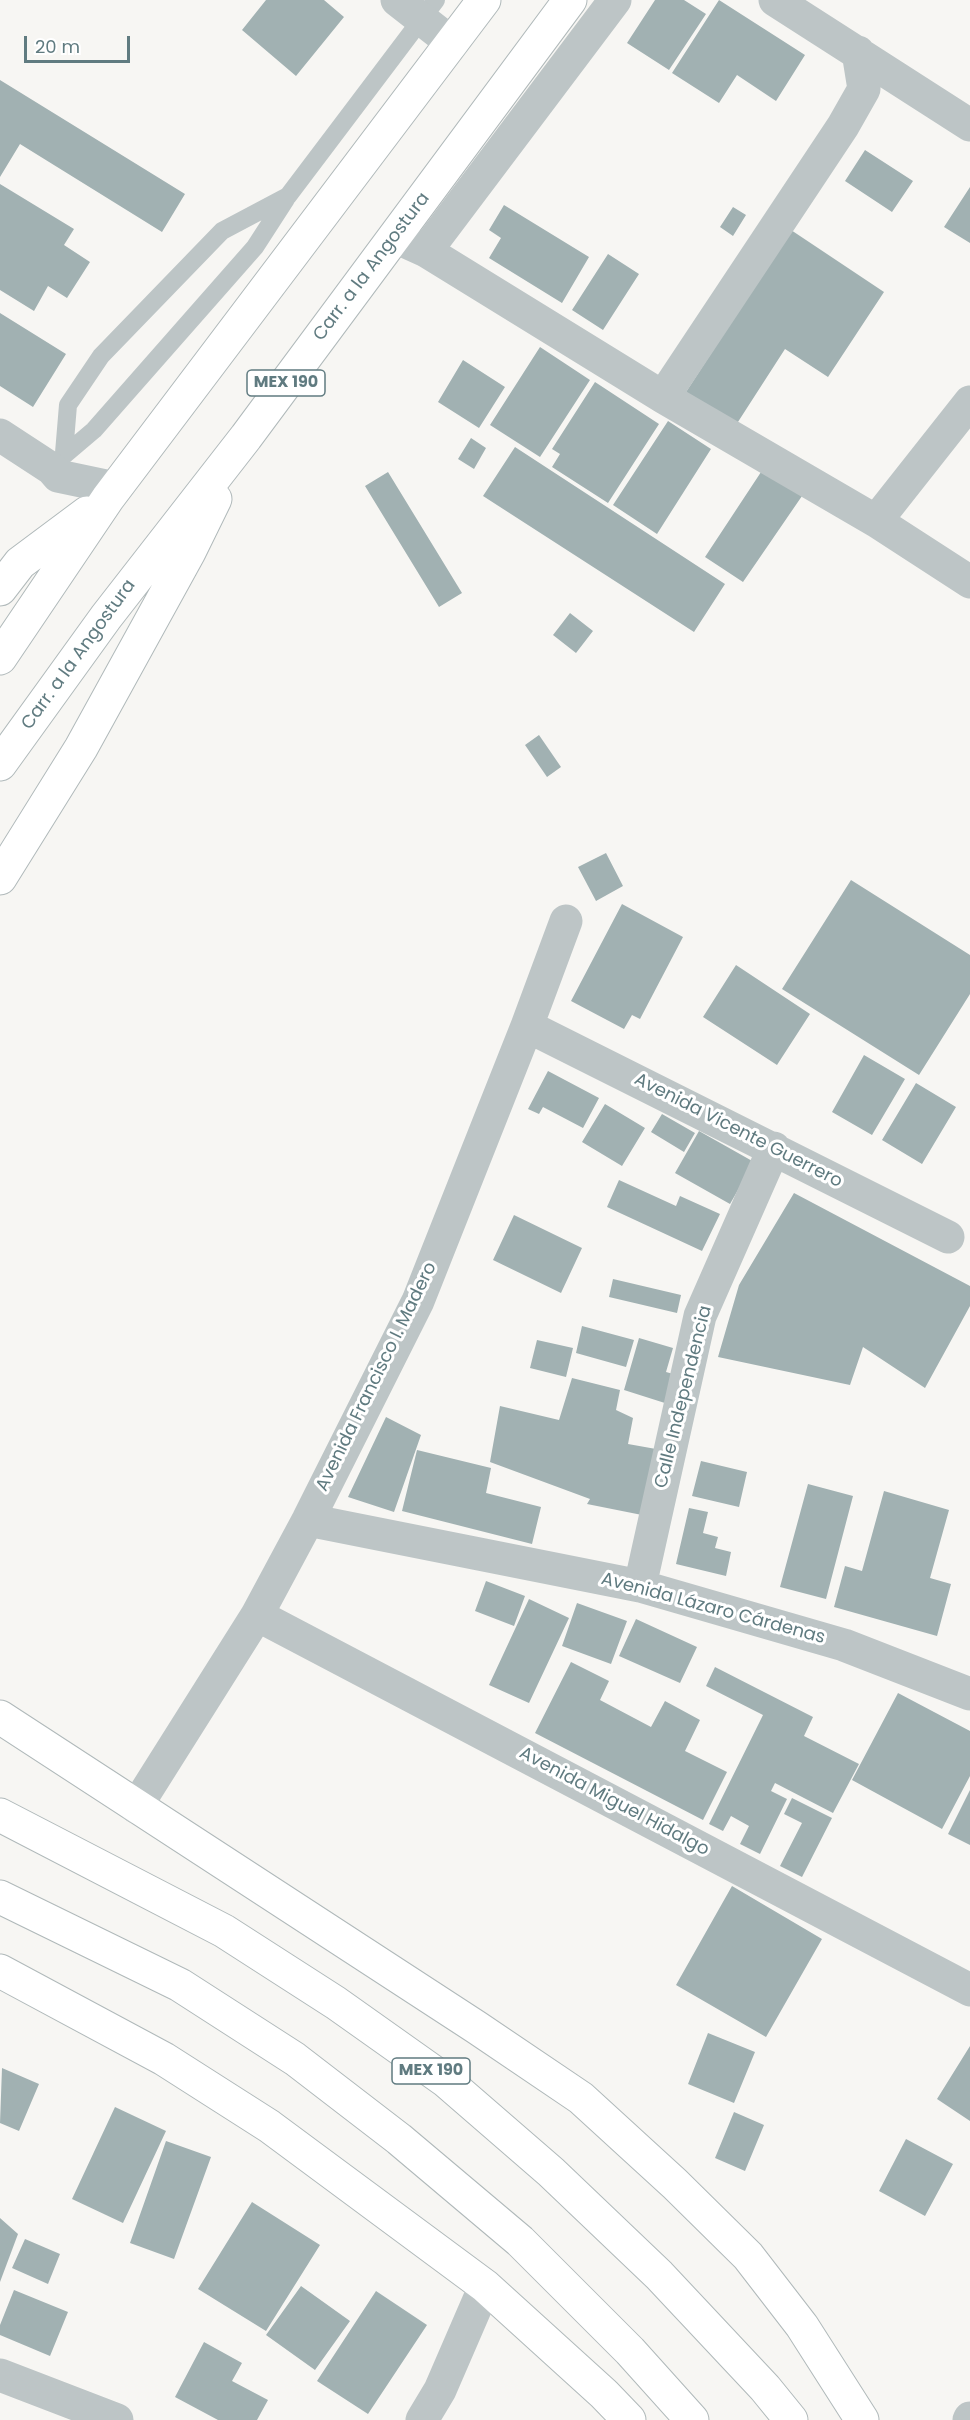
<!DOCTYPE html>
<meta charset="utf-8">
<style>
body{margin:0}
#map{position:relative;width:970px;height:2420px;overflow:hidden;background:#f7f6f3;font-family:Poppins,sans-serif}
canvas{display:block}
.scale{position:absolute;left:24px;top:36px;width:106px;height:27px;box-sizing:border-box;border:3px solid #607b80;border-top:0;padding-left:8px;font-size:18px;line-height:21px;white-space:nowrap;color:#607b80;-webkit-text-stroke:4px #fff;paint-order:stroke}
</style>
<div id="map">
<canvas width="970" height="2420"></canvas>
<div class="scale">20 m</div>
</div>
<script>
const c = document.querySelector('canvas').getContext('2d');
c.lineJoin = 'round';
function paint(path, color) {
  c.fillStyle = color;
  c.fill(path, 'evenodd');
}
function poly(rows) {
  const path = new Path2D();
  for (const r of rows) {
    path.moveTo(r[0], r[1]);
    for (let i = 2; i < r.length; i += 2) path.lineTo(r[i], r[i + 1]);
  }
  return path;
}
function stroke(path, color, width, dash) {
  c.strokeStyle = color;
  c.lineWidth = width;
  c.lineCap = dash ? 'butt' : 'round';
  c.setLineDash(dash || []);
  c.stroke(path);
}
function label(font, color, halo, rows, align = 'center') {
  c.font = font + ' Poppins,sans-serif';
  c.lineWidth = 6;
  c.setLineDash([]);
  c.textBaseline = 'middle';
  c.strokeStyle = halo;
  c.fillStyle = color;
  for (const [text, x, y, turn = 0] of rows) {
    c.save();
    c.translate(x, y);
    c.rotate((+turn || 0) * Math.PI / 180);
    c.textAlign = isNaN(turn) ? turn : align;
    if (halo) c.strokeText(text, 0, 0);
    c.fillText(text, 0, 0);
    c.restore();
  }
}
paint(poly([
 [266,0,324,0,344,17,296,76,242,30],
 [655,0,684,0,706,14,669,70,627,43],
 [719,0,805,55,776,101,737,75,719,103,672,73],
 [0,80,185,194,162,232,20,144,0,177],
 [865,150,913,181,892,212,845,181],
 [0,184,74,229,64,245,90,262,67,298,48,286,34,311,0,290],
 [970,187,970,243,944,227],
 [504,205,589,257,562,303,489,258,501,238,489,230],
 [733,207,746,215,733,236,720,227],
 [791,230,884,292,828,377,785,349,736,425,686,392],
 [608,254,639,274,603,330,572,310],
 [0,313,66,354,33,407,0,386],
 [540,347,590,380,540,457,490,425],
 [463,360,505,387,479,428,438,402],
 [595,382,659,424,608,503,552,467,560,454,552,449],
 [668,421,711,449,657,534,613,505],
 [471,438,486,448,474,469,458,459],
 [515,447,725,584,694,632,483,496],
 [763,469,802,496,743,582,705,557],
 [388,472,462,593,439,607,365,486],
 [570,613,593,631,576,653,553,635],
 [539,735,561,767,547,777,525,745],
 [606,853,623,886,596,901,578,867],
 [851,880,970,955,970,994,919,1075,782,989],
 [622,904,683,937,640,1019,632,1015,624,1029,571,1001],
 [736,965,810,1014,777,1065,703,1017],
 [864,1055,905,1079,872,1135,832,1112],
 [548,1071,599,1098,583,1128,543,1107,539,1114,528,1109],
 [916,1083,956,1107,922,1164,882,1140],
 [605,1104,645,1128,622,1166,582,1142],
 [662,1114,695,1133,684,1152,651,1132],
 [699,1131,754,1162,730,1204,675,1173],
 [619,1180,676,1206,680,1196,720,1214,702,1251,607,1207],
 [794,1193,970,1286,970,1306,925,1388,863,1347,850,1385,718,1357,739,1285],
 [514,1215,582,1248,561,1293,493,1260],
 [613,1279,681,1295,677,1313,609,1297],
 [582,1326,634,1340,626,1367,576,1353],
 [639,1338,673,1348,666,1372,677,1375,668,1404,624,1390],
 [537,1340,573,1348,566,1377,530,1368],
 [572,1378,620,1390,616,1410,633,1418,628,1444,656,1449,642,1515,587,1504,590,1499,490,1462,500,1406,559,1420],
 [386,1417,421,1435,394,1512,348,1497],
 [417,1450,491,1468,486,1493,541,1507,532,1544,402,1511],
 [701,1461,747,1472,739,1507,692,1496],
 [808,1484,853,1496,826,1599,780,1587],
 [884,1491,949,1510,930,1578,951,1584,937,1636,834,1607,845,1566,862,1571],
 [689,1508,708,1512,703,1533,718,1537,715,1548,731,1552,726,1576,676,1564],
 [486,1581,525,1596,514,1626,475,1611],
 [529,1599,569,1618,529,1703,489,1685],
 [577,1603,627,1621,611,1664,562,1646],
 [636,1619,697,1647,680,1683,619,1656],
 [571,1662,609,1681,600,1700,651,1727,665,1701,700,1720,685,1751,727,1772,703,1820,535,1733],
 [715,1667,813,1717,804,1736,859,1764,833,1813,775,1783,771,1791,787,1799,760,1854,740,1844,749,1826,731,1816,723,1831,709,1824,763,1715,706,1686],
 [898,1693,970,1731,970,1776,942,1829,852,1780],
 [970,1790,970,1845,948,1834],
 [792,1798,832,1818,802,1877,780,1866,802,1823,784,1814],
 [732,1886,822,1939,766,2037,676,1985],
 [708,2033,755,2052,734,2103,688,2084],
 [970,2046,970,2121,937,2099],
 [2,2068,39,2084,19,2131,0,2123],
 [115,2107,166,2131,123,2223,72,2199],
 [734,2112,764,2125,745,2171,715,2158],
 [906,2139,953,2164,925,2216,879,2191],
 [166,2141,211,2157,174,2259,130,2243],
 [252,2202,320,2245,266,2331,198,2289],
 [0,2218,18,2234,0,2282],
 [25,2239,60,2254,48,2284,12,2268],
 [301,2286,350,2321,315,2370,266,2335],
 [14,2290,68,2312,50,2356,0,2335,0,2325],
 [376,2291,427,2325,368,2414,317,2381],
 [204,2342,242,2363,232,2381,268,2400,257,2420,218,2420,175,2397]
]), '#a1b1b2');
const primary = poly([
 [0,589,20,563,87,513],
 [0,658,108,498,484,0],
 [0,764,106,617,246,437,570,0],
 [0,878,81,748,189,552,215,499],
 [0,1717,476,2027,581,2098,675,2184,748,2256,802,2326,862,2420],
 [0,1815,224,1931,336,2003,446,2081,551,2172,659,2275,765,2388,791,2420],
 [0,1897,180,1985,295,2059,399,2139,520,2241,630,2351,692,2420],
 [0,1971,164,2059,269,2126,485,2286,604,2394,629,2420]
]);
stroke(primary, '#b0b9ba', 35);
stroke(poly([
 [64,453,68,405,101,356,222,231,288,196,436,0],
 [61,458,94,430,255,247,286,199]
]), '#bdc5c6', 18);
stroke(poly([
 [397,0,452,43],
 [775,0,970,125],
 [395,237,426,251,663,397,876,521,970,582],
 [426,251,615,0],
 [663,397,843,126,864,89,858,52],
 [0,435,52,469,58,476,115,488],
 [876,521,970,402],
 [527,1026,948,1237],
 [308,1520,640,1586,844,1645,970,1694],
 [640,1586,700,1316,774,1148],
 [257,1615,970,1990],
 [136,1807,257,1615,308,1520,418,1301,527,1026,566,921],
 [0,2375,117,2420],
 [422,2420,440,2390,485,2286],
 [969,2420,970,2418]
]), '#bdc5c6', 33);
stroke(primary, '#fff', 33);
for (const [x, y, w] of [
 [286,383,78],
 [431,2071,78]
]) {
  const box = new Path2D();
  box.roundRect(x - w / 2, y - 13, w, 26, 4.5);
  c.fillStyle = '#fff';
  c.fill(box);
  stroke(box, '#607b80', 1.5);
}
label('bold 16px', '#607b80', null, [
 ["MEX 190",286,383],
 ["MEX 190",431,2071]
]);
label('18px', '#607b80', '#fff', [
 ["Carr. a la Angostura",372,267,-53],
 ["Carr. a la Angostura",79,655,-54],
 ["Avenida Vicente Guerrero",738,1131,27],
 ["Avenida Francisco I. Madero",377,1377,-64],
 ["Calle Independencia",684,1397,-76],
 ["Avenida Lázaro Cárdenas",713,1609,15],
 ["Avenida Miguel Hidalgo",614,1802,28]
]);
</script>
